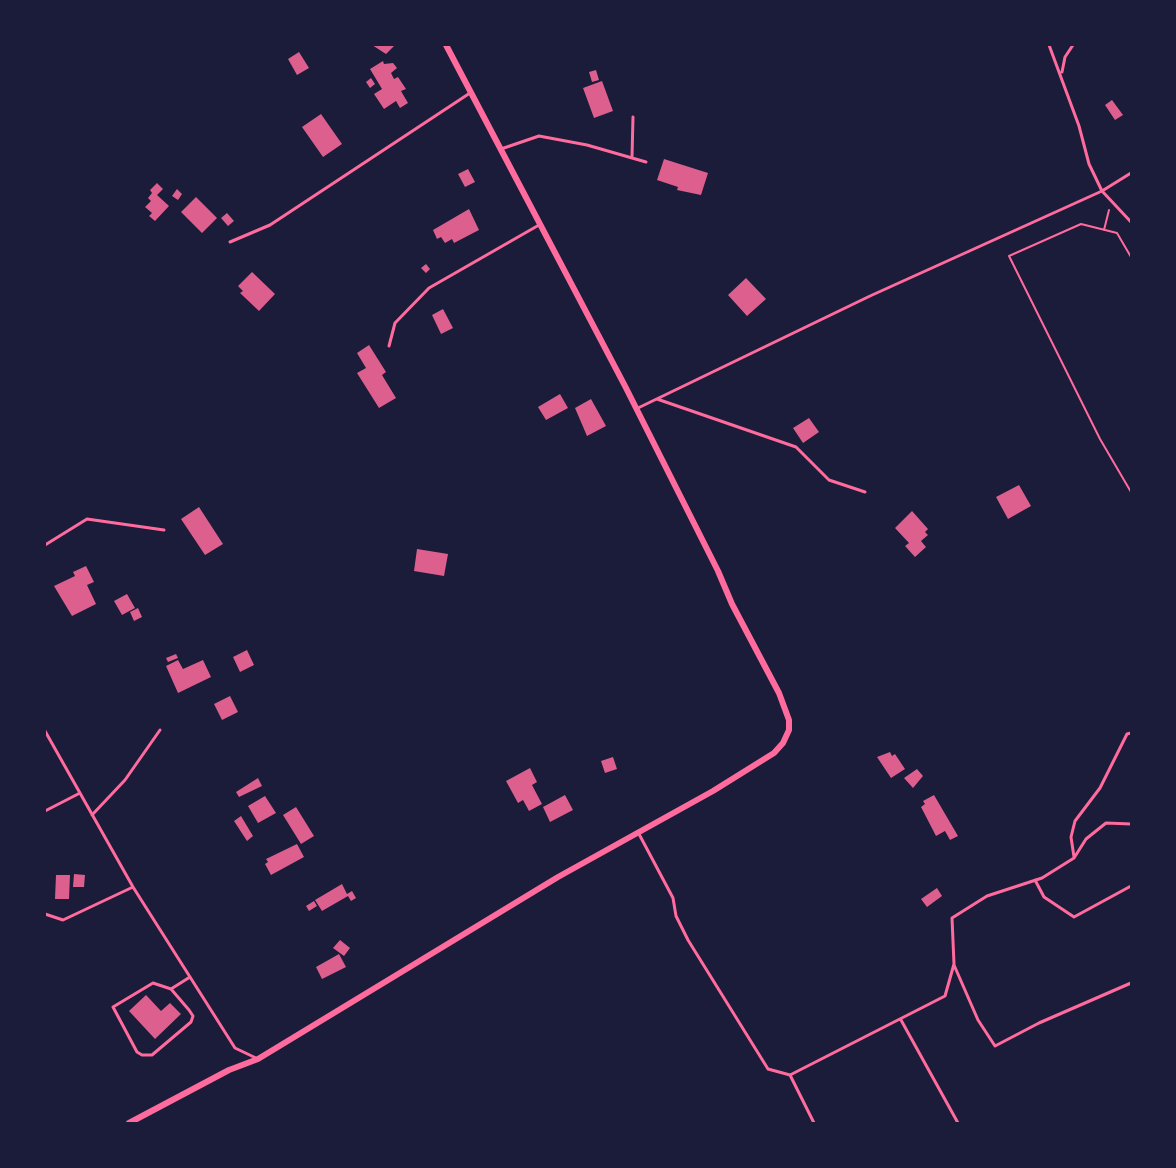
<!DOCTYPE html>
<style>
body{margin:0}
#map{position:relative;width:1176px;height:1168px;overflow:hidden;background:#1b1b3a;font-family:Lato,sans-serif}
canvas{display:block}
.frame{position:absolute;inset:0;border:46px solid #1b1b3a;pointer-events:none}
</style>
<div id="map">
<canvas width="1176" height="1168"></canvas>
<div class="frame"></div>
</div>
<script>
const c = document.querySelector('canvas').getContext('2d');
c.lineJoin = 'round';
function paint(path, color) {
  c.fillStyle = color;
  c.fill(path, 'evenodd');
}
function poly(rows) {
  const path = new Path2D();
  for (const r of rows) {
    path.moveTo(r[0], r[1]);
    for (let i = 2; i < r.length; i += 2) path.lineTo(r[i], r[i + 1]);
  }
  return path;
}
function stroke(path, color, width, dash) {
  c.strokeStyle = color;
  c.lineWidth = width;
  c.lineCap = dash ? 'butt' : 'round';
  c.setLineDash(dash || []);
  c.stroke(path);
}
paint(poly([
 [372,45,395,45,386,54],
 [299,52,309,68,297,75,288,59],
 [383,61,384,64,393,63,397,68,391,73,394,79,398,77,406,89,401,91,408,103,400,108,396,101,384,109,374,94,382,89,370,69],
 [596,70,599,80,592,82,589,72],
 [371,78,375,84,370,88,366,82],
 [602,81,613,111,594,118,583,88],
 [1112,100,1123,115,1115,120,1105,105],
 [321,114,342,144,323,157,302,127],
 [664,159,708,173,701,195,677,190,678,187,657,180],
 [468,169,475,182,465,187,458,174],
 [157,183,163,189,157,195,169,206,155,221,149,216,152,213,145,207,151,201,148,198,152,193,150,190],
 [177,189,182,194,178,200,172,196],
 [196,197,217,218,202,233,181,212],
 [469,209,479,230,454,243,452,239,445,243,441,237,437,239,433,230],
 [227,213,234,221,228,226,221,218],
 [426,264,430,269,426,273,421,268],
 [252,272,275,294,259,311,240,293,243,291,238,286],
 [746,278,766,299,747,316,728,295],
 [443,309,453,328,441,334,432,315],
 [369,345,386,372,382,375,396,398,379,408,357,373,366,368,357,353],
 [560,394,568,408,546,420,538,407],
 [591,399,606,426,587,436,575,408],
 [809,418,819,432,803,443,793,428],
 [1019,485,1031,506,1008,519,996,497],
 [199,507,223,544,205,555,181,519],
 [912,511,928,529,925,532,928,535,921,541,926,547,915,557,905,546,909,543,895,528],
 [417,549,448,554,444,576,414,571],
 [86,566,94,582,87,585,96,604,72,616,54,586,75,576,73,572],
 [127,594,135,608,122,615,114,601],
 [138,608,142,617,134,621,130,612],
 [247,650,254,665,240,672,233,657],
 [176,654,178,658,168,662,166,658],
 [178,660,183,669,203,660,211,677,178,693,166,666],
 [230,696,238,712,222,720,214,704],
 [890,752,892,756,895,754,905,769,891,778,877,757],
 [613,757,617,769,605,773,601,761],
 [530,768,537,782,532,785,542,804,529,811,523,800,518,803,506,781],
 [917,769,923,776,913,788,904,778],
 [258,778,262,786,239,797,236,792],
 [565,795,573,810,550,822,543,807],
 [934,795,958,836,950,840,945,831,936,836,921,807,925,804,923,801],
 [265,796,276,813,258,823,248,806],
 [296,807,314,836,301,844,283,815],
 [241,816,253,836,247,841,234,821],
 [297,844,304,857,271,875,265,864,268,862,266,859],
 [74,874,85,875,84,887,73,887],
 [56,875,70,875,69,899,55,899],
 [342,884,347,894,352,891,356,898,351,901,348,896,322,911,315,900],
 [937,888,942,896,927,907,921,899],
 [314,901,317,906,309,911,306,906],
 [340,940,350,948,344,956,333,948],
 [339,954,346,967,322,979,316,967],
 [146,995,161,1011,170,1003,181,1014,155,1039,129,1011]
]), '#dd5f8e');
stroke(poly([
 [1104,230,1109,210],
 [1131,257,1117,233,1081,224,1009,256,1100,439,1131,492]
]), '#ff6b9d', 2);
stroke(poly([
 [1049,45,1079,126,1089,164,1102,191,1131,173],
 [1062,72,1065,57,1073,45],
 [501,149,539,136,587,145,646,162],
 [632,157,633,117],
 [230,242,270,225,470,93],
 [389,346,395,323,429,288,539,225],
 [657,399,796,447,829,480,865,492],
 [638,408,870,296,1102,191,1131,222],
 [45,545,87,519,164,530],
 [45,731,133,887,235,1048,256,1058],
 [45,811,80,793],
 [92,815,125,780,160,730],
 [639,834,673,898,676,916,688,940,768,1069,790,1075,945,996,954,964,952,918,987,896,1042,878,1074,858,1086,839,1106,823,1131,824],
 [1074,857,1071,837,1075,821,1100,788,1127,734,1131,733],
 [1035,880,1044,897,1074,917,1131,886],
 [45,914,63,920,133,887],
 [954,965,978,1020,995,1046,1039,1023,1131,983],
 [171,989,189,1010,193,1016,191,1022,152,1055,142,1055,137,1052,113,1007,153,983,171,989,190,977],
 [901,1020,958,1123],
 [790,1075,814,1123]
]), '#ff6b9d', 3);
stroke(poly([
 [129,1123,229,1070,258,1059,558,877,713,791,774,753,783,743,789,730,789,720,779,693,732,604,718,571,625,386,446,45]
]), '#ff6b9d', 6);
</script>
